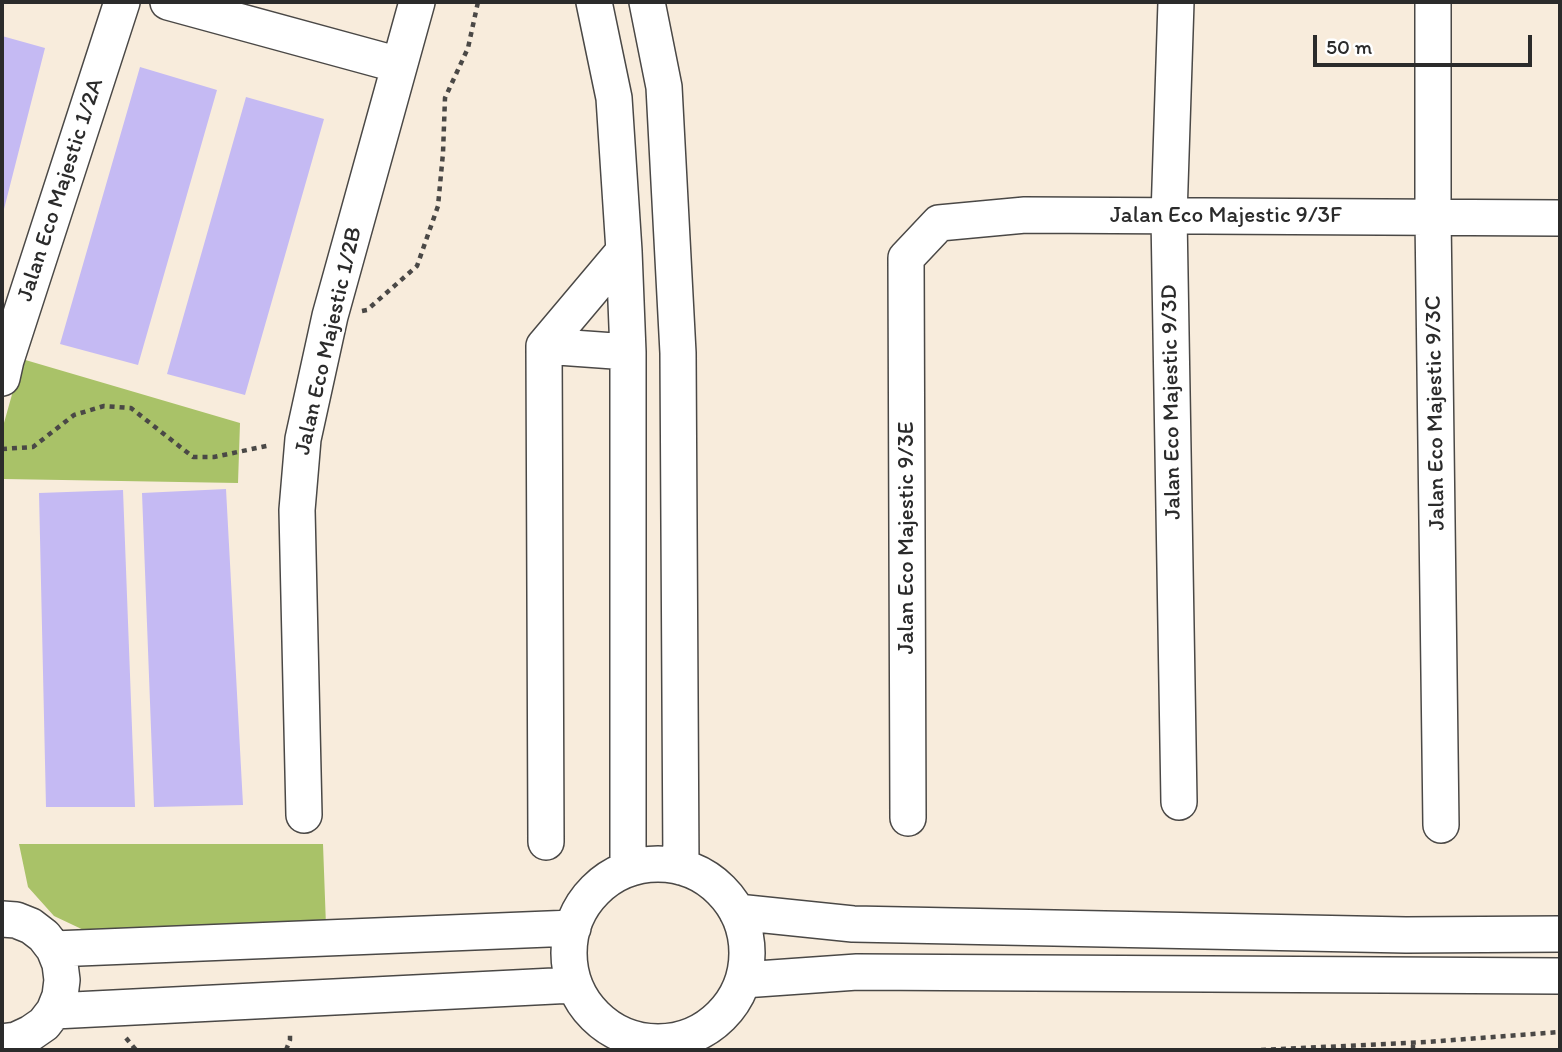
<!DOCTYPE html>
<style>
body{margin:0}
#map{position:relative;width:1562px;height:1052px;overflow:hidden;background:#f8ecdc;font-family:Itim,sans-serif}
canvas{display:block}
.frame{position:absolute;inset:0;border:4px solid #2b2b2b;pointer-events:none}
.scale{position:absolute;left:1313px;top:35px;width:219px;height:32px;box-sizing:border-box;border:4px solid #2b2b2b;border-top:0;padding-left:9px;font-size:21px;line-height:24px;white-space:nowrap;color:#2b2b2b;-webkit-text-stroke:5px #fff;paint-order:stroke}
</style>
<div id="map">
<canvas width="1562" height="1052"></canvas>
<div class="frame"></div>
<div class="scale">50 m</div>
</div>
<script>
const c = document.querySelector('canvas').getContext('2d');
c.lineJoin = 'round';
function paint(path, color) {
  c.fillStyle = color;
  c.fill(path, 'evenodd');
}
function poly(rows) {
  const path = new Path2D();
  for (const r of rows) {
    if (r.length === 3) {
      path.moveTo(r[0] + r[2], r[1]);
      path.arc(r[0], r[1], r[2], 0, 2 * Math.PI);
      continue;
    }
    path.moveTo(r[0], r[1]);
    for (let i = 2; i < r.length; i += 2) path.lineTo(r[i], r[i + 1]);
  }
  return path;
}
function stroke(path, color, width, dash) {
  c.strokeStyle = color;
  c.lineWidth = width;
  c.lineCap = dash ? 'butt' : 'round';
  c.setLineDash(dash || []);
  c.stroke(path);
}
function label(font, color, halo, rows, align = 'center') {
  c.font = font + ' Itim,sans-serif';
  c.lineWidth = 5;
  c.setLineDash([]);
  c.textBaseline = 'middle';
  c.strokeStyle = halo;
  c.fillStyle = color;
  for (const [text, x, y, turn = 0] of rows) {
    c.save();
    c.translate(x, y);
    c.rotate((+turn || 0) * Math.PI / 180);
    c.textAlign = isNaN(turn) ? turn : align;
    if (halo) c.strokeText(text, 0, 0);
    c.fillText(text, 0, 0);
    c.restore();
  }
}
paint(poly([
 [22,359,240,423,238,483,4,479,2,430],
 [19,844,323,844,326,926,90,933,54,916,28,887]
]), '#a9c268');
paint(poly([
 [2,36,45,48,3,213,2,213],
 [140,67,217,90,138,365,60,344],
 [246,97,324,119,245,395,167,374],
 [226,489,243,805,154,807,142,493],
 [123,490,135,807,46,807,39,493]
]), '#c5baf3');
const minor = poly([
 [168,2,399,65],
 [594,2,614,98,624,251,628,352,628,869],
 [647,2,664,87,678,353,681,867],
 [1176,2,1169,216,1179,802],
 [1433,2,1433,217,1441,825],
 [624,251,544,346,628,352],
 [544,346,546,842],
 [2,378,6,360,122,2],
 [304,815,297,510,303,439,330,316,417,2],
 [908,818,906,258,939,223,1025,215,1560,218],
 [658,953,89],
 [737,912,853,924,1406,935,1560,934],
 [2,919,16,920,31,926,44,936,54,949,60,964,62,980,60,996,54,1011,44,1024,31,1033,16,1040,2,1042],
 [54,949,573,928],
 [743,980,857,972,1560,976],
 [54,1011,574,985]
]);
stroke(minor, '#4a4846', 38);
stroke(poly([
 [362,311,367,310,417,266,438,206,443,153,445,98,468,48,478,2],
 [2,449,33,447,74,415,104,406,131,408,193,457,214,457,271,445],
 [126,1038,136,1050],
 [286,1050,290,1040,290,1031],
 [1261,1050,1427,1042,1560,1032],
 [1413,1050,1413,1042]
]), '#4a4846', 4.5, [5, 5]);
stroke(minor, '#fff', 35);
label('23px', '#2b2b2b', '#fff', [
 ["Jalan Eco Majestic 1/2A",61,190,-72],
 ["Jalan Eco Majestic 9/3F",1226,216],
 ["Jalan Eco Majestic 1/2B",329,341,-77],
 ["Jalan Eco Majestic 9/3D",1172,402,-91],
 ["Jalan Eco Majestic 9/3C",1436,413,-91],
 ["Jalan Eco Majestic 9/3E",907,538,-90]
]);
</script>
